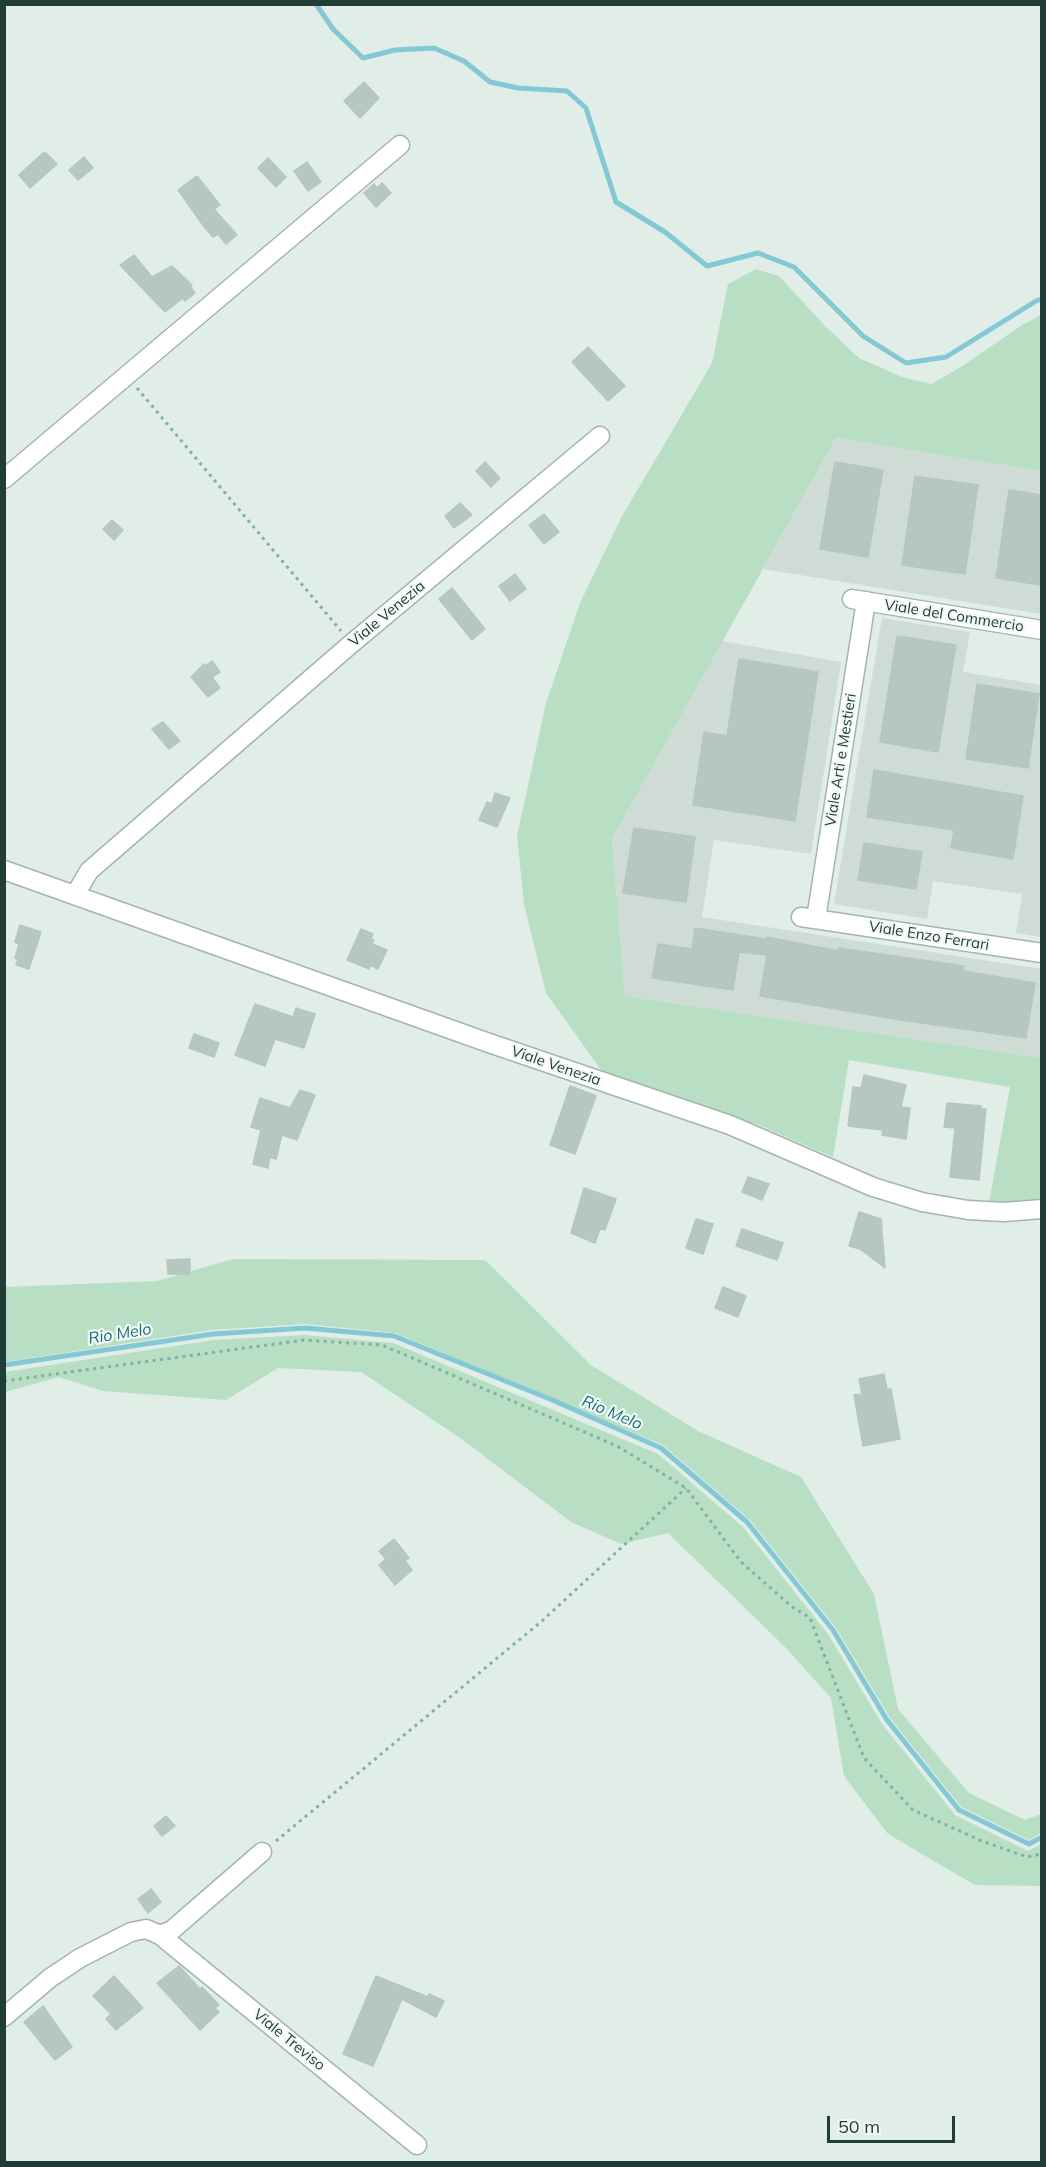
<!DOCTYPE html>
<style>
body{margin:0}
#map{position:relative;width:1046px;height:2167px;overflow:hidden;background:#e1ede7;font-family:Mulish,sans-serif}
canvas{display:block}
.frame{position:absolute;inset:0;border:6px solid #203e37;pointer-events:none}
.scale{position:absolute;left:827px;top:2116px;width:128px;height:27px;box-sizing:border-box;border:3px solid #203e37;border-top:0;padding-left:8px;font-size:18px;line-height:21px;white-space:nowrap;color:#203e37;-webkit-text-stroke:4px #f2f9f5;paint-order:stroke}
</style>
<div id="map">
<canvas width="1046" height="2167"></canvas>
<div class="frame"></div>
<div class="scale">50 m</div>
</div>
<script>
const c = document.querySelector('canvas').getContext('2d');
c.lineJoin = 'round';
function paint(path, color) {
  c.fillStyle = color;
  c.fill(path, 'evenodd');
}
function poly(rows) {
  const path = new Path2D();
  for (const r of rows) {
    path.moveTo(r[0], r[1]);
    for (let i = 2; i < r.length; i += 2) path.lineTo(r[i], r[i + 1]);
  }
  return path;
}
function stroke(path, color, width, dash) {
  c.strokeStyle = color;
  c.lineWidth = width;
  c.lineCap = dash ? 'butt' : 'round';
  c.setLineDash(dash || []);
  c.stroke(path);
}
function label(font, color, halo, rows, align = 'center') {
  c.font = font + ' Mulish,sans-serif';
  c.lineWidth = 4.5;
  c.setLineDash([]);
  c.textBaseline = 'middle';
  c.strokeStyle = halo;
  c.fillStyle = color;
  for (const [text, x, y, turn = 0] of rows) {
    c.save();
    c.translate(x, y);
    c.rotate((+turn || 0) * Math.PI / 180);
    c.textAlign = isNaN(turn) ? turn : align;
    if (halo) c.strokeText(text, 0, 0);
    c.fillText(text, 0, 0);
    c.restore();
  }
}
paint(poly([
 [836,438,1041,471,1041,614,763,569],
 [882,618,970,632,963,672,1041,685,1041,937,1016,933,1022,894,933,881,927,919,834,904],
 [722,641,841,662,811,854,714,840,702,917,1041,969,1041,1058,625,996,612,839]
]), '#cfdcd6');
paint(poly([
 [756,269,779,276,825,326,859,358,902,377,931,384,961,367,1022,325,1041,315,1041,471,836,438,612,839,625,996,1041,1058,1041,1200,989,1203,1010,1087,849,1060,833,1157,756,1124,604,1074,546,993,524,904,517,836,546,703,580,603,621,518,712,363,728,284],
 [233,1259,485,1260,591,1365,698,1431,801,1477,874,1594,898,1709,969,1793,1025,1820,1041,1814,1041,1833,1029,1840,961,1807,890,1718,836,1628,750,1520,663,1445,395,1333,305,1324,212,1330,5,1362,5,1287,157,1281],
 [305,1335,393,1343,658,1454,743,1527,828,1634,882,1724,955,1815,1028,1851,1041,1844,1041,1886,975,1885,888,1834,844,1776,831,1698,784,1646,668,1533,621,1544,571,1522,463,1440,361,1372,278,1368,226,1400,103,1391,59,1377,5,1392,5,1372,214,1340]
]), '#b8dfc3');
stroke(poly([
 [316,4,333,29,363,58,395,50,434,48,464,61,490,82,518,88,567,91,586,108,616,202,665,232,707,266,758,253,794,267,863,336,906,363,946,357,1036,301,1042,299],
 [4,1365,213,1334,305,1328,394,1336,550,1399,661,1448,747,1522,833,1630,887,1720,959,1810,1029,1844,1042,1837]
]), '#85c8d5', 5);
const building = poly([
 [364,82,379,98,360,118,344,101,364,82],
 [43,153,46,153,57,164,30,188,19,175,43,153],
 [84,157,93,168,78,180,69,170,84,157],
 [268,158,286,177,276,187,258,168,268,158],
 [307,162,321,182,308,191,294,171,307,162],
 [197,176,220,205,214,209,237,235,226,244,218,234,213,237,205,228,178,190,197,176],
 [382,183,391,193,376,207,364,193,374,184,377,188,382,183],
 [134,255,152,277,172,266,192,285,190,286,195,293,185,301,183,298,165,312,120,265,134,255],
 [588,347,625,386,608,401,572,362,588,347],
 [485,462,500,478,491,487,476,471,485,462],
 [835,462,883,470,868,557,820,549,835,462],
 [915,476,978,485,965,574,902,565,915,476],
 [1009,490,1041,495,1041,585,996,578,1009,490],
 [460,503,472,515,454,528,445,516,460,503],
 [544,514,559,532,544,544,529,525,544,514],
 [112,520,123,530,114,540,103,529,112,520],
 [515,574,526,589,510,601,499,586,515,574],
 [452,588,485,629,472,640,439,599,452,588],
 [897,636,956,645,938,752,880,742,897,636],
 [739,659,818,672,795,821,693,805,704,732,727,736,739,659],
 [212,661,220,672,212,677,220,688,208,697,191,677,204,664,205,666,212,661],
 [977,684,1039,694,1028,768,966,759,977,684],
 [163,722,180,741,169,749,152,729,163,722],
 [874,770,1023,796,1013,859,951,848,954,830,867,817,874,770],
 [495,793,510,798,497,827,479,820,487,802,492,804,495,793],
 [634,828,695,837,686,902,623,893,634,828],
 [864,843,922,852,916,889,858,880,864,843],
 [20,925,41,932,29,969,16,965,18,959,15,958,19,944,15,942,20,925],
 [695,928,766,939,767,937,838,951,838,948,964,966,963,971,1035,983,1026,1038,901,1020,760,996,767,955,739,952,733,990,652,978,658,944,692,949,695,928],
 [361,929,373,934,371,939,374,940,372,944,387,950,378,969,370,965,369,969,347,960,361,929],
 [255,1004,293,1017,296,1008,315,1014,304,1048,275,1039,265,1066,235,1055,255,1004],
 [194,1034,219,1043,214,1057,189,1048,194,1034],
 [864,1075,906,1085,901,1107,910,1108,906,1139,882,1135,883,1130,848,1126,853,1087,861,1088,864,1075],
 [570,1086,596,1096,575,1154,550,1145,570,1086],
 [300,1090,315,1095,297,1140,282,1135,276,1159,270,1157,268,1168,253,1164,261,1130,251,1127,260,1098,290,1108,300,1090],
 [947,1103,981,1106,981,1109,986,1109,979,1180,950,1177,955,1128,944,1127,947,1103],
 [748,1177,769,1184,762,1200,742,1192,748,1177],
 [584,1188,616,1199,605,1230,600,1229,595,1243,571,1233,584,1188],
 [859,1212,881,1219,885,1268,860,1249,849,1246,859,1212],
 [696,1219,713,1224,703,1254,686,1248,696,1219],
 [742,1229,783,1243,777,1260,736,1246,742,1229],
 [190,1259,190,1274,168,1274,167,1260,190,1259],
 [723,1287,746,1296,738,1317,715,1308,723,1287],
 [884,1374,887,1389,891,1389,900,1439,863,1446,854,1395,862,1394,859,1379,884,1374],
 [394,1539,409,1558,405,1561,412,1570,395,1585,379,1565,386,1559,379,1551,394,1539],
 [166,1816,175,1826,162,1836,154,1826,166,1816],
 [151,1889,161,1902,148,1913,138,1899,151,1889],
 [179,1966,200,1989,202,1987,219,2005,215,2008,219,2012,200,2030,157,1983,179,1966],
 [114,1976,143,2008,116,2030,106,2019,111,2014,93,1996,114,1976],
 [376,1976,428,1997,429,1994,444,2001,436,2017,402,1999,373,2066,343,2054,376,1976],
 [43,2006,72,2047,55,2060,24,2022,43,2006]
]);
paint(building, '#b6c7c0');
stroke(building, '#b3c7bf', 1.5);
const minor = poly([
 [4,479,400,145],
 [852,599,1042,630],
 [4,870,489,1043,730,1125,873,1187,922,1202,968,1210,1004,1212,1042,1209],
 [75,895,89,871,351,644,600,436],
 [801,917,1042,953],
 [816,919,866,601],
 [160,1935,172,1930,262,1852],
 [4,2017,50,1978,80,1958,131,1932,146,1929,160,1935,417,2145]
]);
stroke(minor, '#a3b5af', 21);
stroke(poly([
 [137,388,341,631],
 [4,1381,304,1340,382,1345,617,1446,686,1488,741,1562,791,1606,810,1618,864,1758,913,1810,982,1841,1027,1857,1042,1854],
 [276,1841,542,1621,686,1488]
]), '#7fb2a3', 3, [3, 4.5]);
stroke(minor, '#fff', 18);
label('15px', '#203e37', '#f2f9f5', [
 ["Viale Venezia",387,614,-40],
 ["Viale del Commercio",954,616,9],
 ["Viale Arti e Mestieri",841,760,-81],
 ["Viale Enzo Ferrari",929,936,9],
 ["Viale Venezia",556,1066,19],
 ["Viale Treviso",289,2040,39]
]);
label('italic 16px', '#166c7e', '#f2f9f5', [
 ["Rio Melo",120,1334,-9],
 ["Rio Melo",612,1413,23]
]);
</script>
